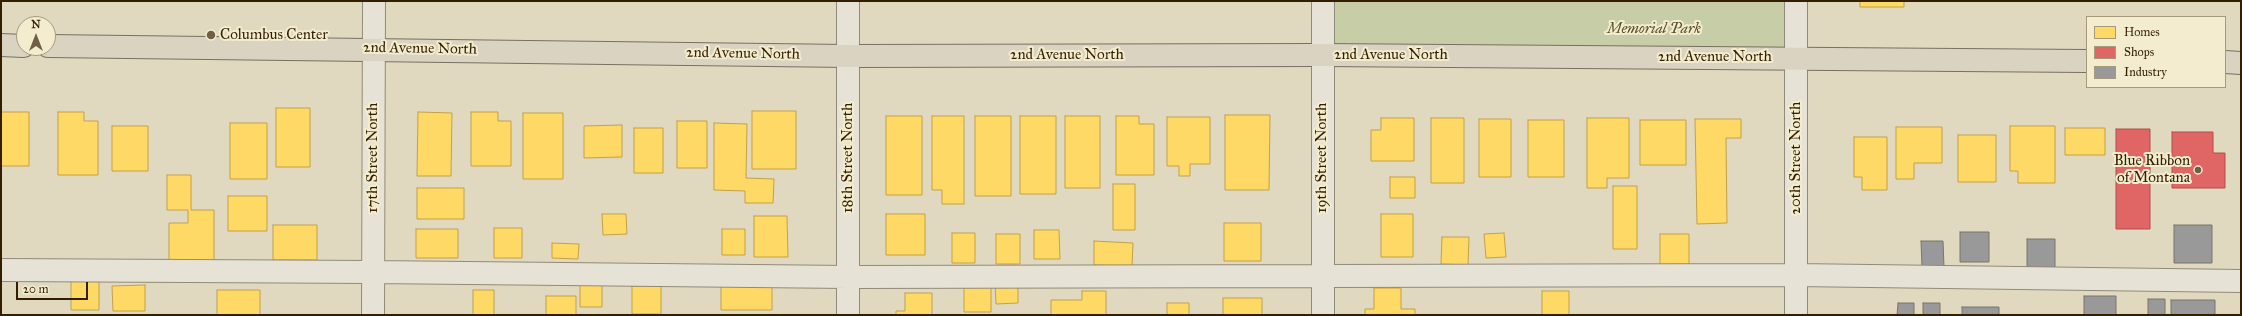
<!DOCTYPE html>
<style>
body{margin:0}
#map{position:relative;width:2242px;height:316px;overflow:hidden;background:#e0d9c0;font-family:"IM FELL Great Primer",serif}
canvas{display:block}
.frame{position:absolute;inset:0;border:2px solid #331e00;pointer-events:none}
.legend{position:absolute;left:2086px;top:16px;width:140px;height:72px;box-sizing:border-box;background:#f3ecce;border:1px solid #a69a7c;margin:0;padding:5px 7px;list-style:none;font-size:12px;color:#331e00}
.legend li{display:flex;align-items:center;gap:8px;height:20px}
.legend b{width:20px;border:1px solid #a69a7c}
.north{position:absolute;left:16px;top:16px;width:40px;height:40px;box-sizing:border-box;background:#f3ecce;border:1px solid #a69a7c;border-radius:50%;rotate:0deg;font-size:11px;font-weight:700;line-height:16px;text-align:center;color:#331e00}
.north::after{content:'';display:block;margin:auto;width:14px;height:18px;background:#705f43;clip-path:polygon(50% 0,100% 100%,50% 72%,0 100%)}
.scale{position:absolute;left:16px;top:282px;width:72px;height:18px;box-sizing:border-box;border:2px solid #331e00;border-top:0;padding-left:5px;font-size:12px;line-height:14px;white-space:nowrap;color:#331e00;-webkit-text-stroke:3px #f3ecce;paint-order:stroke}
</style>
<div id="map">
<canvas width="2242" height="316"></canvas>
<div class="frame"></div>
<ul class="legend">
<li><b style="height:11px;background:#ffd966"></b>Homes</li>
<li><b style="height:11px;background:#e06666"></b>Shops</li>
<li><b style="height:11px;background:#999"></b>Industry</li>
</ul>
<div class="north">N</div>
<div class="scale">20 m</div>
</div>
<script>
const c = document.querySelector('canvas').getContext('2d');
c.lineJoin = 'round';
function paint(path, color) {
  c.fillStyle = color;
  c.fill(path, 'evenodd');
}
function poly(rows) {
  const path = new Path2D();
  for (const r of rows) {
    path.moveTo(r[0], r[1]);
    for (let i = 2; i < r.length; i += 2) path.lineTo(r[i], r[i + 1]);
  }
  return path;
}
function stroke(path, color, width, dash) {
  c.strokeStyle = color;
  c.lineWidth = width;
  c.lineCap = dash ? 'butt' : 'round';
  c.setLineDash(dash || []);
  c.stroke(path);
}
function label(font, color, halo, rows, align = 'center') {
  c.font = font + ' "IM FELL Great Primer",serif';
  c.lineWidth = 4;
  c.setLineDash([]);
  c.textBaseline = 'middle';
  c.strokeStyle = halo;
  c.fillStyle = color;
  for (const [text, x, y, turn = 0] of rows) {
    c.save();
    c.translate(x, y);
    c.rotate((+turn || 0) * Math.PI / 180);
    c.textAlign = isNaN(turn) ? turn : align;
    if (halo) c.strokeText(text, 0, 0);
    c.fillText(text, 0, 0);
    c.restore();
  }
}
paint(poly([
 [1323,1,1796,1,1795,57,1322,55]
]), '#c7cda6');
const homes = poly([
 [1860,1,1904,1,1904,7,1860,7,1860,1],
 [276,108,310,108,310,167,276,167,276,108],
 [752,111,796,111,796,169,752,169,752,111],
 [1,112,29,112,29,166,1,166,1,112],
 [58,112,84,112,84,121,98,121,98,175,58,175,58,112],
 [418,112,452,113,451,176,417,176,418,112],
 [471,112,498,112,498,121,511,121,511,166,471,166,471,112],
 [523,113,563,113,563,179,523,179,523,113],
 [1225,115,1270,115,1269,190,1225,190,1225,115],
 [886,116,922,116,922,195,886,195,886,116],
 [932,116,964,116,964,204,942,204,942,190,932,190,932,116],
 [975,116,1011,116,1011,196,975,196,975,116],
 [1020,116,1056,116,1056,194,1020,194,1020,116],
 [1065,116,1100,116,1100,188,1065,188,1065,116],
 [1116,116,1139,116,1139,124,1154,124,1154,175,1116,175,1116,116],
 [1167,117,1210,117,1210,164,1190,164,1190,176,1179,176,1179,166,1167,166,1167,117],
 [1381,118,1414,118,1414,161,1371,161,1371,130,1381,130,1381,118],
 [1431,118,1464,118,1464,183,1431,183,1431,118],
 [1587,118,1629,118,1629,178,1607,178,1607,188,1587,188,1587,118],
 [1479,119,1511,119,1511,177,1479,177,1479,119],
 [1695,119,1741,119,1741,138,1726,138,1727,223,1697,224,1695,119],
 [1528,120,1564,120,1564,177,1528,177,1528,120],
 [1640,120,1686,120,1686,165,1640,165,1640,120],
 [677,121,707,121,707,168,677,168,677,121],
 [230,123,267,123,267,179,230,179,230,123],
 [714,123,747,124,746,178,774,179,773,203,745,203,745,191,714,190,714,123],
 [622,125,622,157,584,158,584,126,622,125],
 [112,126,148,126,148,171,112,171,112,126],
 [2010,126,2055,126,2055,183,2018,183,2018,171,2010,171,2010,126],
 [1896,127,1942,127,1942,163,1914,163,1914,179,1896,179,1896,127],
 [634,128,663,128,663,173,634,173,634,128],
 [2065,128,2105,128,2105,155,2065,155,2065,128],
 [1958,135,1996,135,1996,182,1958,182,1958,135],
 [1854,137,1887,137,1887,190,1862,190,1862,177,1854,177,1854,137],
 [167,175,191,175,191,210,214,210,214,262,169,262,169,223,188,223,188,210,167,210,167,175],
 [1390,177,1415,177,1415,198,1390,198,1390,177],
 [1113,184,1135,184,1135,230,1113,230,1113,184],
 [1613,186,1637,186,1637,249,1613,249,1613,186],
 [417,188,464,188,464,219,417,219,417,188],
 [228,196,267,196,267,231,228,231,228,196],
 [602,214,626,214,627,234,603,235,602,214],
 [886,214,925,214,925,255,886,255,886,214],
 [1381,214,1413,214,1413,257,1381,257,1381,214],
 [754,216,787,216,788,257,754,257,754,216],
 [1224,223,1261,223,1261,261,1224,261,1224,223],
 [273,225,317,225,317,260,273,260,273,225],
 [494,228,522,228,522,258,494,258,494,228],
 [416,229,458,229,458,258,416,258,416,229],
 [722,229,745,229,745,255,722,255,722,229],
 [1034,230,1059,230,1060,259,1034,259,1034,230],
 [952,233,975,233,975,263,952,263,952,233],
 [1504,233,1506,257,1486,258,1484,234,1504,233],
 [996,234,1020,234,1020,264,996,264,996,234],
 [1660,234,1689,234,1689,267,1660,266,1660,234],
 [1442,237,1469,237,1468,265,1441,264,1442,237],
 [1094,241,1133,243,1132,266,1094,265,1094,241],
 [552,243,579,244,578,259,552,258,552,243],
 [71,280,99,280,99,310,71,310,71,280],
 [1018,283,1018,303,996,304,995,284,1018,283],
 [145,285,145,311,113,311,112,286,145,285],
 [580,285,602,285,602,307,580,307,580,285],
 [632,286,661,286,661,314,632,314,632,286],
 [721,286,772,286,772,310,721,310,721,286],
 [964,286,991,286,991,312,964,312,964,286],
 [1374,288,1401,288,1401,309,1415,309,1415,315,1365,315,1365,309,1374,309,1374,288],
 [217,290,260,290,260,315,217,315,217,290],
 [473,290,494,290,494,315,473,315,473,290],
 [1082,291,1106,291,1106,315,1051,315,1051,300,1082,300,1082,291],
 [1542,291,1569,291,1569,315,1542,315,1542,291],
 [905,293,932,293,932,315,896,315,896,311,905,311,905,293],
 [546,296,576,296,576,315,546,315,546,296],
 [1223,298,1262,298,1262,315,1223,315,1223,298],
 [1167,303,1189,303,1189,315,1167,315,1167,303]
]);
paint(homes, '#ffd966');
stroke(homes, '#c2a147', 1);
const shops = poly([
 [2116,129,2150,129,2150,229,2116,229,2116,129],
 [2172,132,2213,132,2213,153,2225,153,2225,188,2172,188,2172,132]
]);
paint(shops, '#e06666');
stroke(shops, '#ac5047', 1);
const industry = poly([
 [2174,225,2212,225,2212,263,2174,263,2174,225],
 [1960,232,1989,232,1989,262,1960,262,1960,232],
 [2027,239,2055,239,2055,271,2027,271,2027,239],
 [1921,241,1943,241,1944,267,1922,267,1921,241],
 [2084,296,2116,296,2116,315,2084,315,2084,296],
 [2148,299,2165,299,2165,315,2148,315,2148,299],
 [2171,300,2215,300,2215,315,2171,315,2171,300],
 [1898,303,1914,303,1914,315,1897,315,1898,303],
 [1923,303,1940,303,1940,315,1923,315,1923,303],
 [1962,307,1999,307,1999,315,1962,315,1962,307]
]);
paint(industry, '#999');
stroke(industry, '#7a746b', 1);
const minor = poly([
 [1323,1,1323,315],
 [1796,1,1796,315],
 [1,270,373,272,848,277,1796,275,2241,281],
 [373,315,374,1],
 [848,315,848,1]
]);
const major = poly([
 [1,45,24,46],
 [48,46,848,56,1322,55,2087,61],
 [2225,62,2241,63]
]);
stroke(minor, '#918a78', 24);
stroke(major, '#787060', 24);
stroke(minor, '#e6e3d6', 22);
stroke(major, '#dad3c1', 22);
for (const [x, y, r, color] of [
 [211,35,5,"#705f43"],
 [2198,170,4,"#705f43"]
]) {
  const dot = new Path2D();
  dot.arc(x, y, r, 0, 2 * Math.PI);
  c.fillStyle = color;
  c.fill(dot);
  stroke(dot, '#f3ecce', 1.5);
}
label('italic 15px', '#59502b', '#f3ecce', [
 ["Memorial Park",1654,29]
]);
label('15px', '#331e00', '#f3ecce', [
 ["Columbus Center",220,35],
 ["Blue Ribbon",2190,161,"right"],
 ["of Montana",2190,178,"right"]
], 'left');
label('15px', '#331e00', '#f3ecce', [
 ["2nd Avenue North",420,49,1],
 ["2nd Avenue North",743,54,1],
 ["2nd Avenue North",1067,55],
 ["2nd Avenue North",1391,55],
 ["2nd Avenue North",1715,57],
 ["17th Street North",373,158,-90],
 ["18th Street North",848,158,-90],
 ["19th Street North",1322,158,-90],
 ["20th Street North",1796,158,-90]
]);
</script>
